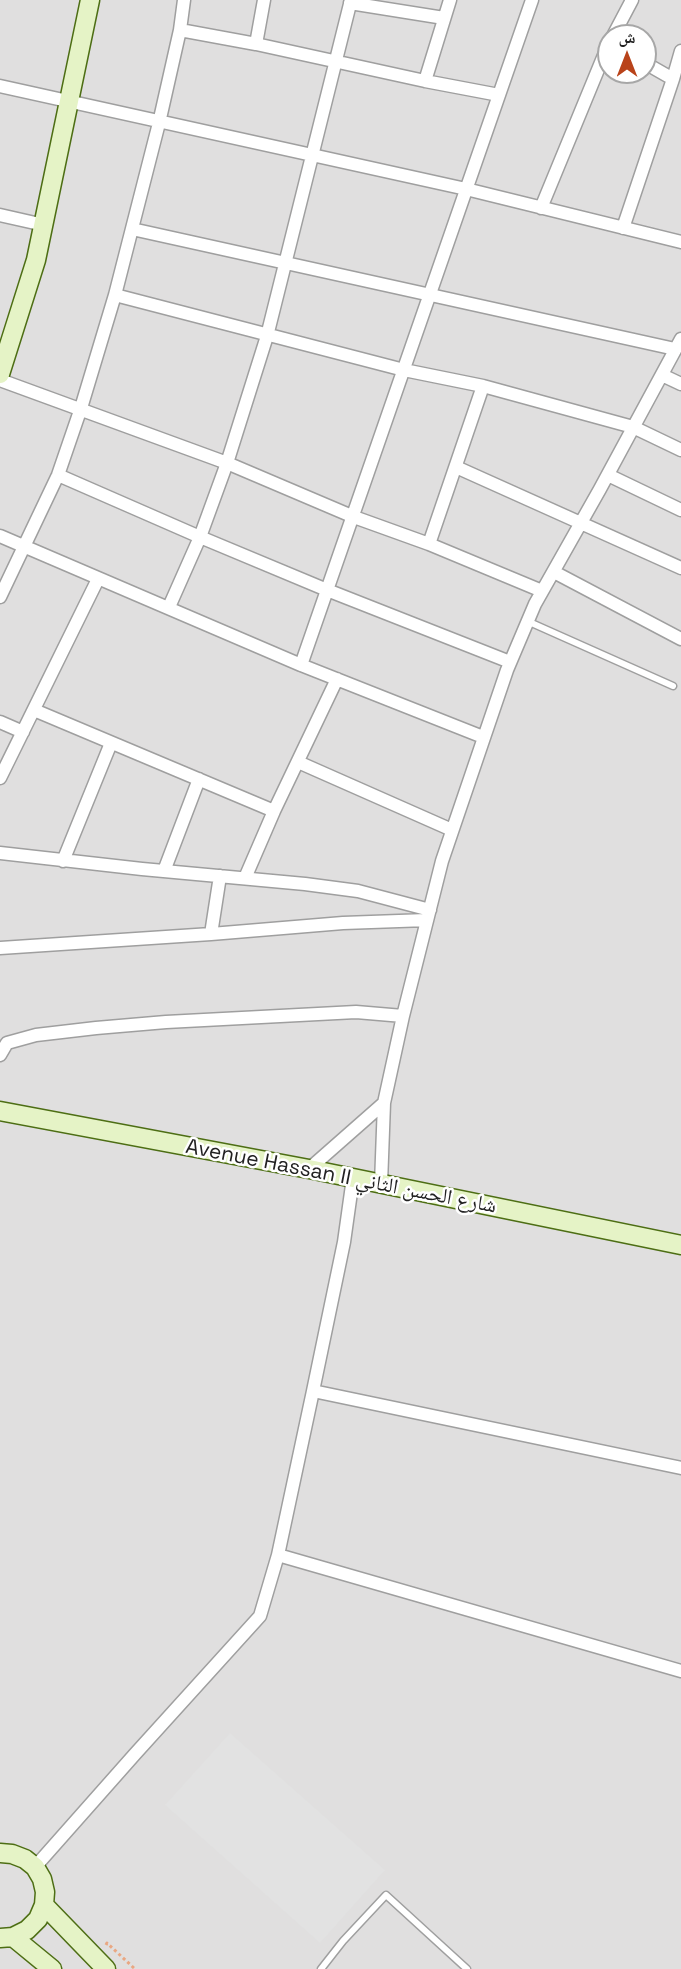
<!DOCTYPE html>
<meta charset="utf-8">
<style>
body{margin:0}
#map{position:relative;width:681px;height:1969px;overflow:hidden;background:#f1f0ea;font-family:"Space Grotesk","Noto Naskh Arabic",sans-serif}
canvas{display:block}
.north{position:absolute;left:597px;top:24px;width:60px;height:60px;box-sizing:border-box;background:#fff;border:2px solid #a7a7a7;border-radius:50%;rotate:0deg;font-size:16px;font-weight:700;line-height:24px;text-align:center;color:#222}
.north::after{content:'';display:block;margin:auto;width:21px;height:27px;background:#b9431a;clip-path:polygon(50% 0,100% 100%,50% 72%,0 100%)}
</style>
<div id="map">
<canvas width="681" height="1969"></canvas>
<div class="north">ش</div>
</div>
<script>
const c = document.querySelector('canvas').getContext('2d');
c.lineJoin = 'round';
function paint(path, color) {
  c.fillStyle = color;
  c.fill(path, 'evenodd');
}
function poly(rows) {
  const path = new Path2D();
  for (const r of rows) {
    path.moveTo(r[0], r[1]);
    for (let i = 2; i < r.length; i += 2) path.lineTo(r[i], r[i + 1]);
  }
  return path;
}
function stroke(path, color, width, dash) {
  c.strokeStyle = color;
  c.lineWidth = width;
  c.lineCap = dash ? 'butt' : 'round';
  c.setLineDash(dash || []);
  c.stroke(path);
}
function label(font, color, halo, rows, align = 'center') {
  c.font = font + ' "Space Grotesk","Noto Naskh Arabic",sans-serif';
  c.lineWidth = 5;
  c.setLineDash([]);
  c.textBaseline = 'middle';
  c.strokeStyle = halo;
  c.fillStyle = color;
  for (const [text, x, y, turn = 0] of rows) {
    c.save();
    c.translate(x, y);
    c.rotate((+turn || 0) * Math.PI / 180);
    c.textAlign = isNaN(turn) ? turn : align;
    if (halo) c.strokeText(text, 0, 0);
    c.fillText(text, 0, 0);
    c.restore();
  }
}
paint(poly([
 [0,0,681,0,681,1969,0,1969],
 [609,36,645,36,645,72,609,72]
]), '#e0dfdf');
paint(poly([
 [230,1733,385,1870,320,1943,165,1805]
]), '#e2e2e2');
const lane = poly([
 [527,621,673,686],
 [321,1969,343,1941,386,1895,467,1969]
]);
const street = poly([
 [350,3,444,18],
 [180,30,256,44,425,81,499,95],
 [613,36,632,0],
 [256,44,264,0],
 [645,63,673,79],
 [425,81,450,0],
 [0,86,466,189,681,242],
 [541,208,609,43],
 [0,215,44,225],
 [623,228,673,79,681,51],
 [132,229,675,349],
 [115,295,404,370,483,386,633,427,681,450],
 [662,375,681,384],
 [0,380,227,463,354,517,429,544,542,591],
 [456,467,681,568],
 [58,475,200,537,327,590,510,662],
 [608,475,681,510],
 [0,536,301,665,483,737],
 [429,544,483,386],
 [554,572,681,639],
 [0,597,58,475,81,408,115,295,159,123,180,30,184,0],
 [169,607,200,537,227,463,267,336,351,0],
 [301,665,532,0],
 [34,710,274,811,337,679],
 [0,722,23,732],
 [298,762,452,830],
 [0,778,98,579],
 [0,853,142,869,305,884,358,891,430,910],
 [63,861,111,743],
 [164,871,199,779],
 [245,878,274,811],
 [211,934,220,876],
 [0,948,211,934,343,923,427,920],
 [0,1055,7,1043,36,1035,96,1028,166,1022,356,1012,403,1016],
 [309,1169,384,1103],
 [381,1184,384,1103,403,1016,442,861,507,670,535,604,600,489,681,339],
 [313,1391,681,1468],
 [278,1555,681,1671],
 [35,1867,135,1754,260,1616,278,1555,313,1391,344,1242,353,1178]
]);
const secondary = poly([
 [0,374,36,260,90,0],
 [0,1111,309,1169,681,1245],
 [0,1853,12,1854,25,1859,35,1867,42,1879,45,1892,44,1905,38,1919,27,1930,13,1937,0,1938],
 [44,1905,106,1969],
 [13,1937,52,1969]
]);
stroke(lane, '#9f9f9f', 9);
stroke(street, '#9f9f9f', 15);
stroke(secondary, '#4d6e14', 21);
stroke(poly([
 [106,1945,107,1943,135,1969]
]), '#e9a782', 3, [3, 3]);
stroke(lane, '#fff', 6);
stroke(street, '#fff', 12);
stroke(secondary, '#e5f3c6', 18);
label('21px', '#222', '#fff', [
 ["Avenue Hassan II شارع الحسن الثاني",341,1177,11]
]);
</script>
